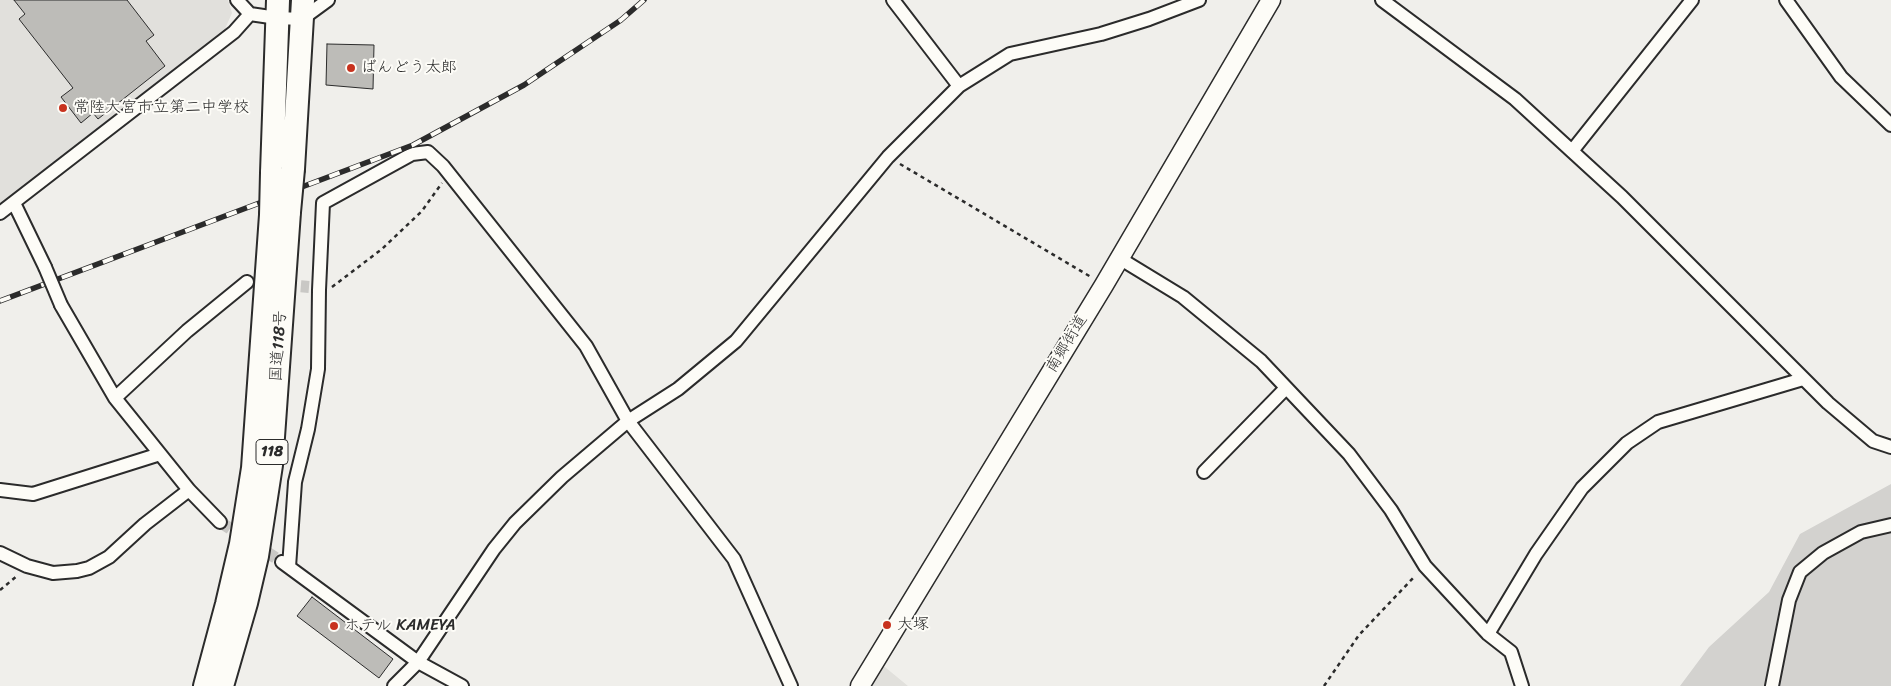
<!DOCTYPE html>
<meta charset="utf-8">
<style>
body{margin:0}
canvas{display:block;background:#f0efeb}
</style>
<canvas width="1891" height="686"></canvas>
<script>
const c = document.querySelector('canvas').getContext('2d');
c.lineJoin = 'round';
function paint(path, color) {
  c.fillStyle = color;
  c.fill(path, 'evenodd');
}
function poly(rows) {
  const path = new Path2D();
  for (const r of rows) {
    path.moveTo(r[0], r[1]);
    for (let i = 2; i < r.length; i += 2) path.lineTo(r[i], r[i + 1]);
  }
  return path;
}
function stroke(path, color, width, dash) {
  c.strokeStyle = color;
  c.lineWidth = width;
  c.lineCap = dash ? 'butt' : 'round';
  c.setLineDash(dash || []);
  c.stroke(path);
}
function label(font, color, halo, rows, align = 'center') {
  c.font = font + ' Sriracha,"Klee One",sans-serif';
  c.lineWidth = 4;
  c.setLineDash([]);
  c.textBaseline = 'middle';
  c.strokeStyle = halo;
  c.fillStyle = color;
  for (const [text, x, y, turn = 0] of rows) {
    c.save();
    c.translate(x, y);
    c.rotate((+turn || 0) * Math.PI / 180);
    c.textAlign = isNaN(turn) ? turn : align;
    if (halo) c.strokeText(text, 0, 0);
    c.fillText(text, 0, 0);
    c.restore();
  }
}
paint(poly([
 [0,0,228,0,232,13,224,31,0,205],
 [880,663,908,686,866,686]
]), '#e1e0dc');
paint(poly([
 [1891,484,1891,686,1680,686,1709,647,1769,592,1800,534]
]), '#d3d2cf');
const building = poly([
 [14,0,127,0,154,35,146,41,165,66,98,119,93,113,81,123,61,97,73,88,19,19,25,14,14,0],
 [327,44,374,45,373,89,326,85,327,44],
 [312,597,393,659,379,678,297,616,312,597]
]);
paint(building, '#bdbcb8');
stroke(building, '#2b2b2b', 1);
stroke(poly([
 [247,282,309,287],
 [220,522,282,562]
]), '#c9c8c5', 12, [12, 6]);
const street = poly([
 [237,0,250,14,277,18,302,19,328,0],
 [893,0,959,86],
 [1382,0,1515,99,1622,197,1828,403,1873,441,1891,447],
 [1786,0,1841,77,1891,125],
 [1572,151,1692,0],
 [14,203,45,267],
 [0,213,234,32,250,14],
 [1119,258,1183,297,1261,361,1349,454,1391,510,1425,566,1488,634,1511,652,1522,686],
 [61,305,115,398,189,490,220,522],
 [115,398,187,331,247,282],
 [1204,472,1286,388],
 [0,490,33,494,160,454],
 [0,553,27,566,53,573,77,571,89,568,109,557,145,524,189,490],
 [282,562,418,662,462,686],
 [289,567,295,482,308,429,318,369,319,290,323,203,412,154,428,152,443,166,586,346,628,421,734,559,791,686],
 [1488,634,1536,554,1582,488,1627,443,1658,422,1803,379],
 [394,686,418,662,494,549,515,523,562,477,628,421,678,389,736,341,888,157,959,86,1010,54,1101,34,1149,19,1199,0],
 [1772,686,1789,600,1800,572,1823,553,1861,532,1891,525]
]);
const secondary = poly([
 [860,686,1104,285,1271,0]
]);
const highway = poly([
 [293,169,303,0],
 [272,173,278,0],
 [205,686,227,604,241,544,253,468,271,215],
 [222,686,246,603,257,556,271,465,289,212]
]);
stroke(street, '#2b2b2b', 16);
stroke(secondary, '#2b2b2b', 21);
stroke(highway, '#2b2b2b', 26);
stroke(poly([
 [900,164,1091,277],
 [332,287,382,249,422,211,442,183],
 [0,590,17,576],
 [1324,686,1359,635,1415,576]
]), '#2b2b2b', 2.5, [4, 4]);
stroke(street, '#fdfcf7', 12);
stroke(secondary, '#fdfcf7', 18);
stroke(highway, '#fdfcf7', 22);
const rail = poly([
 [0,301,413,145,524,85,621,20,644,0]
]);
stroke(rail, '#2b2b2b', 5.5);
stroke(rail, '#fdfcf7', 4, [11]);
const streetBridge = poly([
 [45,267,61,305]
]);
const highwayBridge = poly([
 [289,212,293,169],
 [271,215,272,173]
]);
stroke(streetBridge, '#2b2b2b', 16, []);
stroke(highwayBridge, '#2b2b2b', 26, []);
stroke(streetBridge, '#fdfcf7', 12);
stroke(highwayBridge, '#fdfcf7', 22);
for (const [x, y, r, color] of [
 [351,68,5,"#c8321e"],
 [63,108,5,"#c8321e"],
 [887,625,5,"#c8321e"],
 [334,626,5,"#c8321e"]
]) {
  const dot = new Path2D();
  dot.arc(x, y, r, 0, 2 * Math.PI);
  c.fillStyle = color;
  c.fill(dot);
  stroke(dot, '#fdfcf7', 2);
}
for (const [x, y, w] of [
 [272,452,32]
]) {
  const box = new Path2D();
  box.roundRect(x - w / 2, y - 12.5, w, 25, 4);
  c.fillStyle = '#fdfcf7';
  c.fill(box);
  stroke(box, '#2b2b2b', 1);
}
label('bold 15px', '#2b2b2b', null, [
 ["118",272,452]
]);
label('16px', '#2b2b2b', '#fdfcf7', [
 ["ばんどう太郎",361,68],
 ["常陸大宮市立第二中学校",73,108],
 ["大塚",897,625],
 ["ホテル KAMEYA",344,626]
], 'left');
label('16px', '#2b2b2b', '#fdfcf7', [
 ["南郷街道",1067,344,-59],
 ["国道118号",279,346,-86]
]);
</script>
